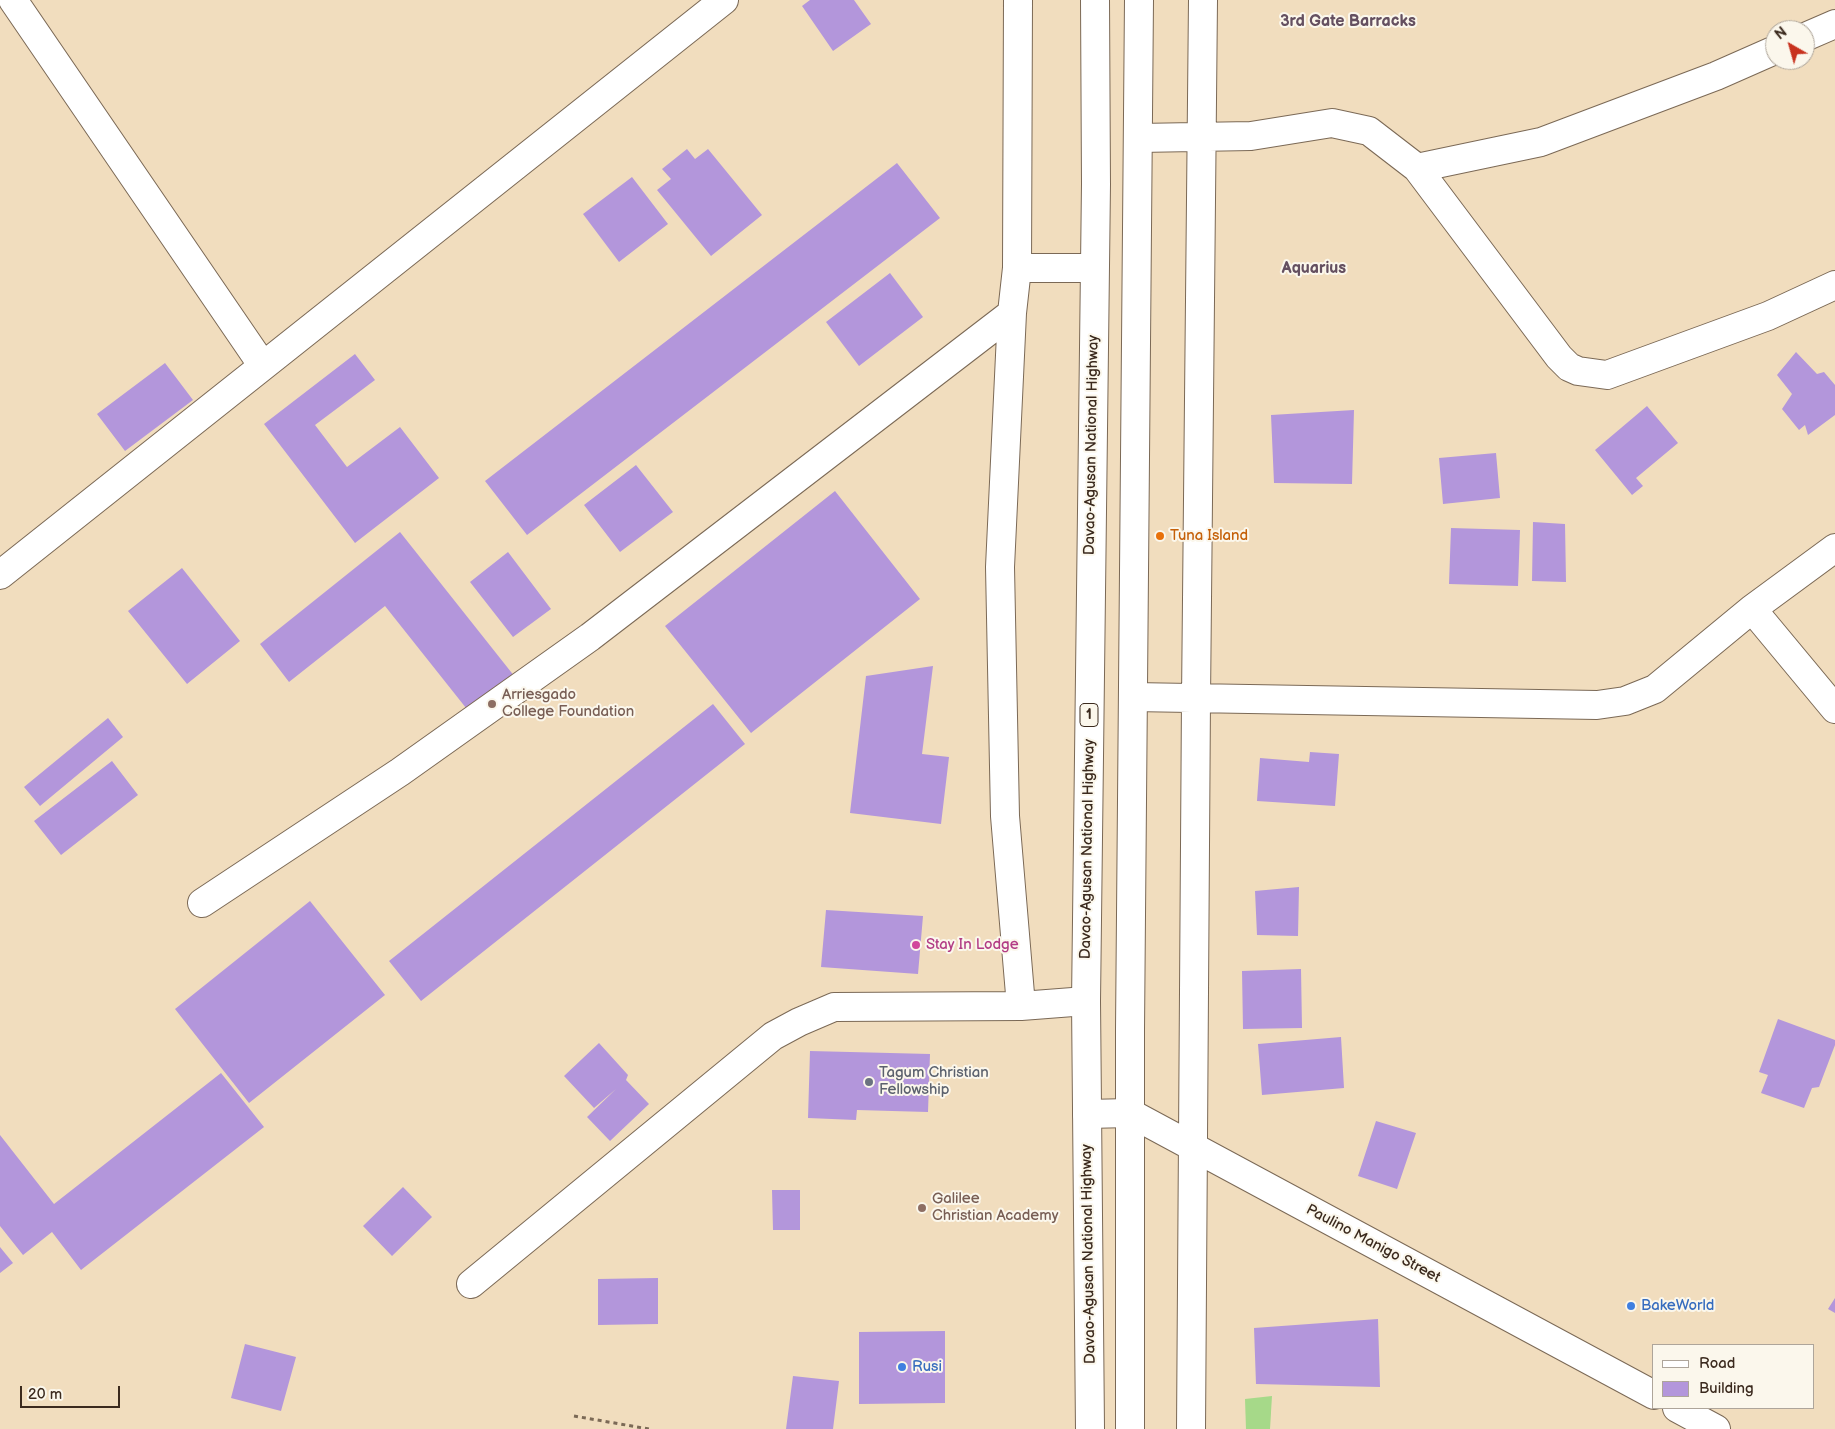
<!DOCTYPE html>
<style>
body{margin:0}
#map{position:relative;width:1835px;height:1429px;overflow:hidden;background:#f1ddbe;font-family:"Balsamiq Sans",sans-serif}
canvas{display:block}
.legend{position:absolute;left:1652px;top:1344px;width:162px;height:65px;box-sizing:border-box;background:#fbf7ec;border:1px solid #aea59a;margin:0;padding:6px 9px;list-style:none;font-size:15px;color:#3b2a1e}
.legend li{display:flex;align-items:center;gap:10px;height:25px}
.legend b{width:25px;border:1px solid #aea59a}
.north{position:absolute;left:1765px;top:20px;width:50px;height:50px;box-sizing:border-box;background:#fbf7ec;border:1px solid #aea59a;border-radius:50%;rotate:322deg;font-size:14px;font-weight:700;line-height:20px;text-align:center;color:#3b2a1e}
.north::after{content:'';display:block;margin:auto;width:18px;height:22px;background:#c8321e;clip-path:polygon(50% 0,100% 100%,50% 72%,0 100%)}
.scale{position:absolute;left:20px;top:1386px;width:100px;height:22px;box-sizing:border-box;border:2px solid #3b2a1e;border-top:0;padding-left:6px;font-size:15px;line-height:18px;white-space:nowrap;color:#3b2a1e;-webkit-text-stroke:4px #fbf7ec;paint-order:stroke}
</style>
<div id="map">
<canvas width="1835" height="1429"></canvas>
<ul class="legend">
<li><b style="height:6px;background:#fff"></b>Road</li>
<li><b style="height:14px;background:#b396db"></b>Building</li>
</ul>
<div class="north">N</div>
<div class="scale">20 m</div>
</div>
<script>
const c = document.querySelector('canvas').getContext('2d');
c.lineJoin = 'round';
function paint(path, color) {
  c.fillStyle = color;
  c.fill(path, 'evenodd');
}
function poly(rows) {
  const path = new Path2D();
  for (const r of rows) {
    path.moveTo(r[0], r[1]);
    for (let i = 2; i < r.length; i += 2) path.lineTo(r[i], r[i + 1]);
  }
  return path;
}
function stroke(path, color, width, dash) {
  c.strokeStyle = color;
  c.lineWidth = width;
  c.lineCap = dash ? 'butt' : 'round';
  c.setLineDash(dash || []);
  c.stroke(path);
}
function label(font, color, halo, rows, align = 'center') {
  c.font = font + ' "Balsamiq Sans",sans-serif';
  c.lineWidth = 4;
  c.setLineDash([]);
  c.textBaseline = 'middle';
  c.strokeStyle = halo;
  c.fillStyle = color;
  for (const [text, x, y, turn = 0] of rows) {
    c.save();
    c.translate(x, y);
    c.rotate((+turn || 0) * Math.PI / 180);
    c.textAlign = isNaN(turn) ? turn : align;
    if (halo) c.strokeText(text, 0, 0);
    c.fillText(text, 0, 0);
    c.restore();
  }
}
paint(poly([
 [1272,1396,1270,1429,1246,1429,1245,1399]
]), '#a6d989');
paint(poly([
 [810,0,854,0,871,24,833,51,802,6],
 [687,149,695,159,708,149,762,215,711,256,657,190,671,179,662,169],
 [897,163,940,218,527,535,485,481],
 [632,177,668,224,619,262,583,214],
 [890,273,923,317,859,366,826,322],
 [1796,352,1817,374,1824,372,1835,385,1835,415,1808,435,1805,425,1799,430,1782,409,1792,394,1777,375],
 [355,354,375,380,315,425,347,467,400,427,439,478,355,543,264,424],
 [165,363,193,400,125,451,97,414],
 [1647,406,1678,443,1636,478,1643,486,1632,495,1595,450],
 [1354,410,1352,484,1274,483,1271,415],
 [1496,453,1500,498,1443,504,1439,458],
 [636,465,673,512,620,552,584,505],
 [835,491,920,599,751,733,665,626],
 [1533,522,1565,524,1566,582,1532,581],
 [1451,528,1520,530,1518,586,1449,584],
 [400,532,515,677,470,713,385,606,289,682,260,644],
 [508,552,551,609,513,637,470,582],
 [182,568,240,641,187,684,128,611],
 [933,666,922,754,949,757,941,824,850,813,866,676],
 [713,704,745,744,421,1001,389,961],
 [108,718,123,737,40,806,24,787],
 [1310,752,1339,754,1335,806,1257,801,1260,758,1309,762],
 [112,761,138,795,61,855,34,821],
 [1299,887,1298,936,1257,935,1255,891],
 [310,901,385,995,249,1103,175,1009],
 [826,910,923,916,918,974,821,967],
 [1301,969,1302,1028,1243,1029,1242,971],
 [1778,1019,1835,1040,1835,1045,1819,1087,1812,1088,1804,1108,1761,1093,1768,1075,1759,1072],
 [1341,1037,1344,1088,1262,1095,1258,1044],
 [599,1043,628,1075,626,1080,649,1104,610,1141,587,1117,616,1089,594,1108,564,1076],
 [810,1051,930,1054,928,1112,857,1110,856,1120,808,1118],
 [221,1073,264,1127,81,1270,52,1232,23,1255,0,1226,0,1135,54,1204],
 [1376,1121,1416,1133,1397,1189,1358,1176],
 [403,1187,432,1217,392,1256,363,1226],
 [772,1190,800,1190,800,1230,773,1230],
 [0,1247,13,1263,0,1273],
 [658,1278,658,1324,598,1325,598,1279],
 [1835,1298,1835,1313,1828,1309],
 [1378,1319,1380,1387,1256,1384,1254,1328],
 [945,1331,945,1403,859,1404,859,1332],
 [245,1344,296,1357,281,1411,231,1398],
 [793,1376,839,1381,833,1429,786,1429]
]), '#b396db');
const minor = poly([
 [13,0,263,366],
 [1805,37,1835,24],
 [1139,138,1251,136,1332,123,1369,131,1417,168,1559,357,1569,367,1578,371,1607,375,1768,316,1835,285],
 [1417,168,1541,142,1716,76,1775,50],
 [1017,268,1094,268],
 [1012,313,1000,567,1005,816,1021,1006],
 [0,575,724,0],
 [1752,609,1835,709],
 [1133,697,1597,705,1625,701,1655,689,1752,609,1835,548],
 [202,903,400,772,590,637,1012,313,1017,268,1018,0],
 [1087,1114,1130,1113,1654,1395],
 [471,1284,773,1036,799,1022,834,1007,1021,1006,1086,1001],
 [1677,1408,1716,1429],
 [1191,1429,1196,699,1203,0]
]);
const highway = poly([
 [1090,1429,1086,1001,1096,184,1095,0],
 [1130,1429,1130,1029,1139,0]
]);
stroke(minor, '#7b6956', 30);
stroke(highway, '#7b6956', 30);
stroke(poly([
 [574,1416,649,1429]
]), '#7b6956', 3, [4, 4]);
stroke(minor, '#fff', 28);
stroke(highway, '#fff', 28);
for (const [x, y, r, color] of [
 [1160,536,5,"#e8710a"],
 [492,704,5,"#8d6e63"],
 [916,945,5,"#d1479c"],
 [869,1082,5,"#6b7280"],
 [922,1208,5,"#8d6e63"],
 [1631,1306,5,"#3f7fe0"],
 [902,1367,5,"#3f7fe0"]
]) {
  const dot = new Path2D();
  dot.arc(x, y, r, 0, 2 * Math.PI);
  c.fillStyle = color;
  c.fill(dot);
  stroke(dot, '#fbf7ec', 2);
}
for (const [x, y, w] of [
 [1089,715,18]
]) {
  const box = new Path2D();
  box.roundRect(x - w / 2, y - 11.5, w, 23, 4);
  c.fillStyle = '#fbf7ec';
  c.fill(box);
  stroke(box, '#3b2a1e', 1);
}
label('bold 14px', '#3b2a1e', null, [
 ["1",1089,715]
]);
label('15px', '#3b2a1e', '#fbf7ec', [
 ["Davao-Agusan National Highway",1092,445,-89],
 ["Davao-Agusan National Highway",1088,849,-89],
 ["Paulino Manigo Street",1373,1244,28],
 ["Davao-Agusan National Highway",1089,1254,-91]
]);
label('15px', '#c56008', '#fbf7ec', [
 ["Tuna Island",1170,536]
], 'left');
label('15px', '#785e54', '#fbf7ec', [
 ["Arriesgado",502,695],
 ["College Foundation",502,712],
 ["Galilee",932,1199],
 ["Christian Academy",932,1216]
], 'left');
label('15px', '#b23c85', '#fbf7ec', [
 ["Stay In Lodge",926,945]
], 'left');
label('15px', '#5b616d', '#fbf7ec', [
 ["Tagum Christian",879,1073],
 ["Fellowship",879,1090]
], 'left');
label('15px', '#366cbe', '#fbf7ec', [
 ["BakeWorld",1641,1306],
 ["Rusi",912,1367]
], 'left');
label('bold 16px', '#655060', '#fbf7ec', [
 ["3rd Gate Barracks",1348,22],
 ["Aquarius",1314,269]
]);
</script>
